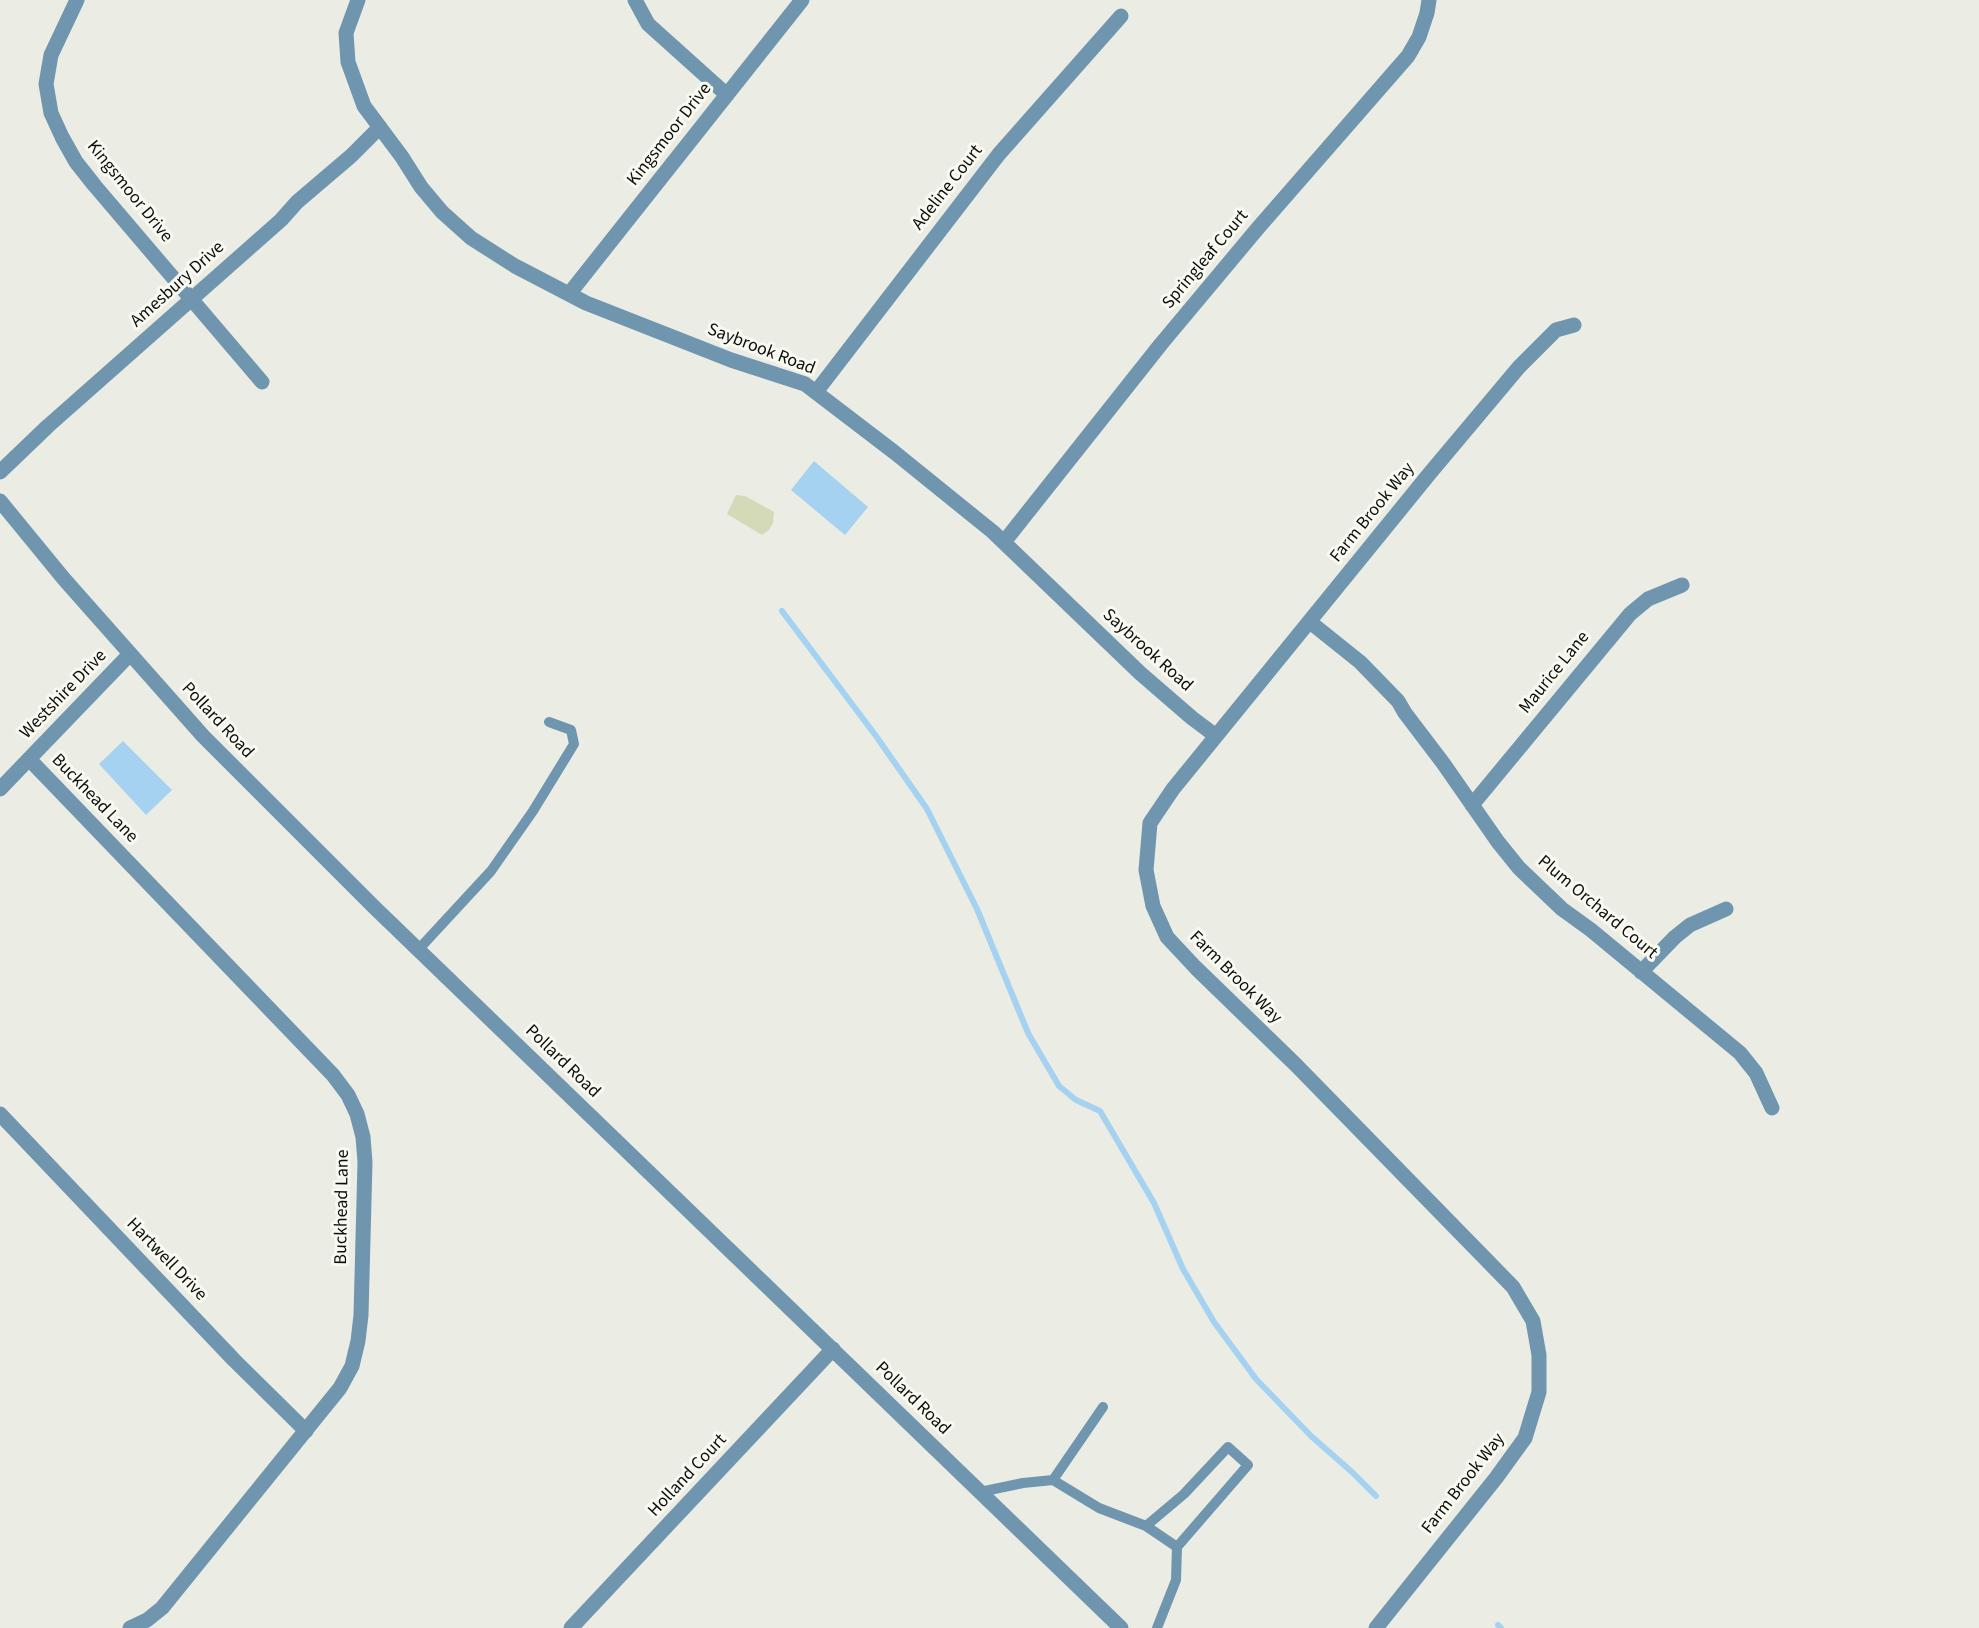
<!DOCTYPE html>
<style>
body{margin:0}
canvas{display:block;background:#ebece4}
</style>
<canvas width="1979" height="1628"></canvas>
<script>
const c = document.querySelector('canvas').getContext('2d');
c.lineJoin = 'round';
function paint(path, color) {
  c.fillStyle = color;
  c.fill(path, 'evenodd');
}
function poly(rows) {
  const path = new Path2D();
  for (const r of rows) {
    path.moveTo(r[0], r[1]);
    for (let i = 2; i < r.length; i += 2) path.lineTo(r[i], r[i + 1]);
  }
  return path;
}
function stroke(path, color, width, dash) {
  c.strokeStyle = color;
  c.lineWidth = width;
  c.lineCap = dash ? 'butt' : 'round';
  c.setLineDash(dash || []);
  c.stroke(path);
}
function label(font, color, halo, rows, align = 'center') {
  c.font = font + ' "Source Sans 3",sans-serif';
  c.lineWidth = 6;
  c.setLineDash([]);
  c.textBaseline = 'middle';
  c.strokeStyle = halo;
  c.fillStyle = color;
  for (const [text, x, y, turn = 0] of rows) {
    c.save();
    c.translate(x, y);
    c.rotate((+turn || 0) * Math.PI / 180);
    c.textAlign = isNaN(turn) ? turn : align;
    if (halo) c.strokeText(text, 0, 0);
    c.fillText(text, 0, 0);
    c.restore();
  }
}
paint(poly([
 [736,495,745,496,774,512,773,523,769,530,762,535,727,514]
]), '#d4d9b7');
paint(poly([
 [814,461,868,507,845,535,791,490],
 [123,741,172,790,146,815,99,764]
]), '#a4d2f0');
stroke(poly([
 [782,611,876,736,927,809,977,909,1028,1033,1059,1086,1076,1100,1100,1111,1154,1203,1183,1269,1214,1322,1256,1379,1311,1436,1352,1472,1376,1496],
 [1498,1625,1501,1628]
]), '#a4d2f0', 6);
stroke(poly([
 [418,950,491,871,533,811,574,744,571,730,549,722],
 [1053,1480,1103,1407],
 [980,1492,1023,1483,1053,1480,1099,1508,1146,1526,1177,1547],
 [1146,1526,1184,1494,1228,1447,1248,1465,1177,1547,1176,1580,1157,1628]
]), '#7096af', 10);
stroke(poly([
 [77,0,51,55,46,84,51,113,62,137,76,162,95,186,262,382],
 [358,0,346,33,348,62,364,106,402,157,421,187,442,212,471,238,515,266,586,303,731,360,805,384,894,452,993,532,1140,673,1192,718,1216,736],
 [635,0,648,24,727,95],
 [569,294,802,0],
 [816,392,999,154,1121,16],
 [0,472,48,426,281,220,297,202,351,156,380,127],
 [1004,542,1161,344,1258,228,1408,56,1419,37,1427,13,1429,0],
 [1310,622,1360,662,1398,701,1405,713,1443,763,1498,842,1519,868,1562,909,1591,930,1740,1053,1756,1073,1772,1108],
 [29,759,333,1075,348,1095,357,1114,363,1137,365,1162,361,1315,358,1341,352,1366,340,1388,162,1608,147,1620,130,1628],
 [0,789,130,654],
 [1472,805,1630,614,1648,599,1682,585],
 [1641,972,1675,937,1690,925,1726,909],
 [0,1114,234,1360,306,1431],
 [571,1628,833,1349],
 [1376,1628,1496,1478,1525,1438,1539,1392,1539,1355,1533,1321,1513,1287,1296,1065,1196,968,1167,937,1153,906,1146,870,1150,823,1173,789,1430,473,1519,367,1556,330,1574,325]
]), '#7096af', 15);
stroke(poly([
 [0,501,64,579,203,736,374,907,1121,1628]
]), '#7096af', 15);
label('18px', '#0e0f0c', '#f8faf1', [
 ["Kingsmoor Drive",670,135,-52],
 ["Adeline Court",948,188,-52],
 ["Kingsmoor Drive",129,192,51],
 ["Springleaf Court",1206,260,-50],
 ["Amesbury Drive",178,285,-42],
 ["Saybrook Road",761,350,21],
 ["Farm Brook Way",1373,513,-51],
 ["Saybrook Road",1147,651,42],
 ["Maurice Lane",1555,673,-51],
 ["Westshire Drive",64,695,-46],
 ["Pollard Road",217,721,47],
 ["Buckhead Lane",94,799,46],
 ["Plum Orchard Court",1597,908,40],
 ["Farm Brook Way",1235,978,45],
 ["Pollard Road",562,1062,44],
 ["Buckhead Lane",343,1207,-89],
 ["Hartwell Drive",166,1260,46],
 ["Pollard Road",912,1399,44],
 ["Holland Court",688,1476,-47],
 ["Farm Brook Way",1464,1484,-52]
]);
</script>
